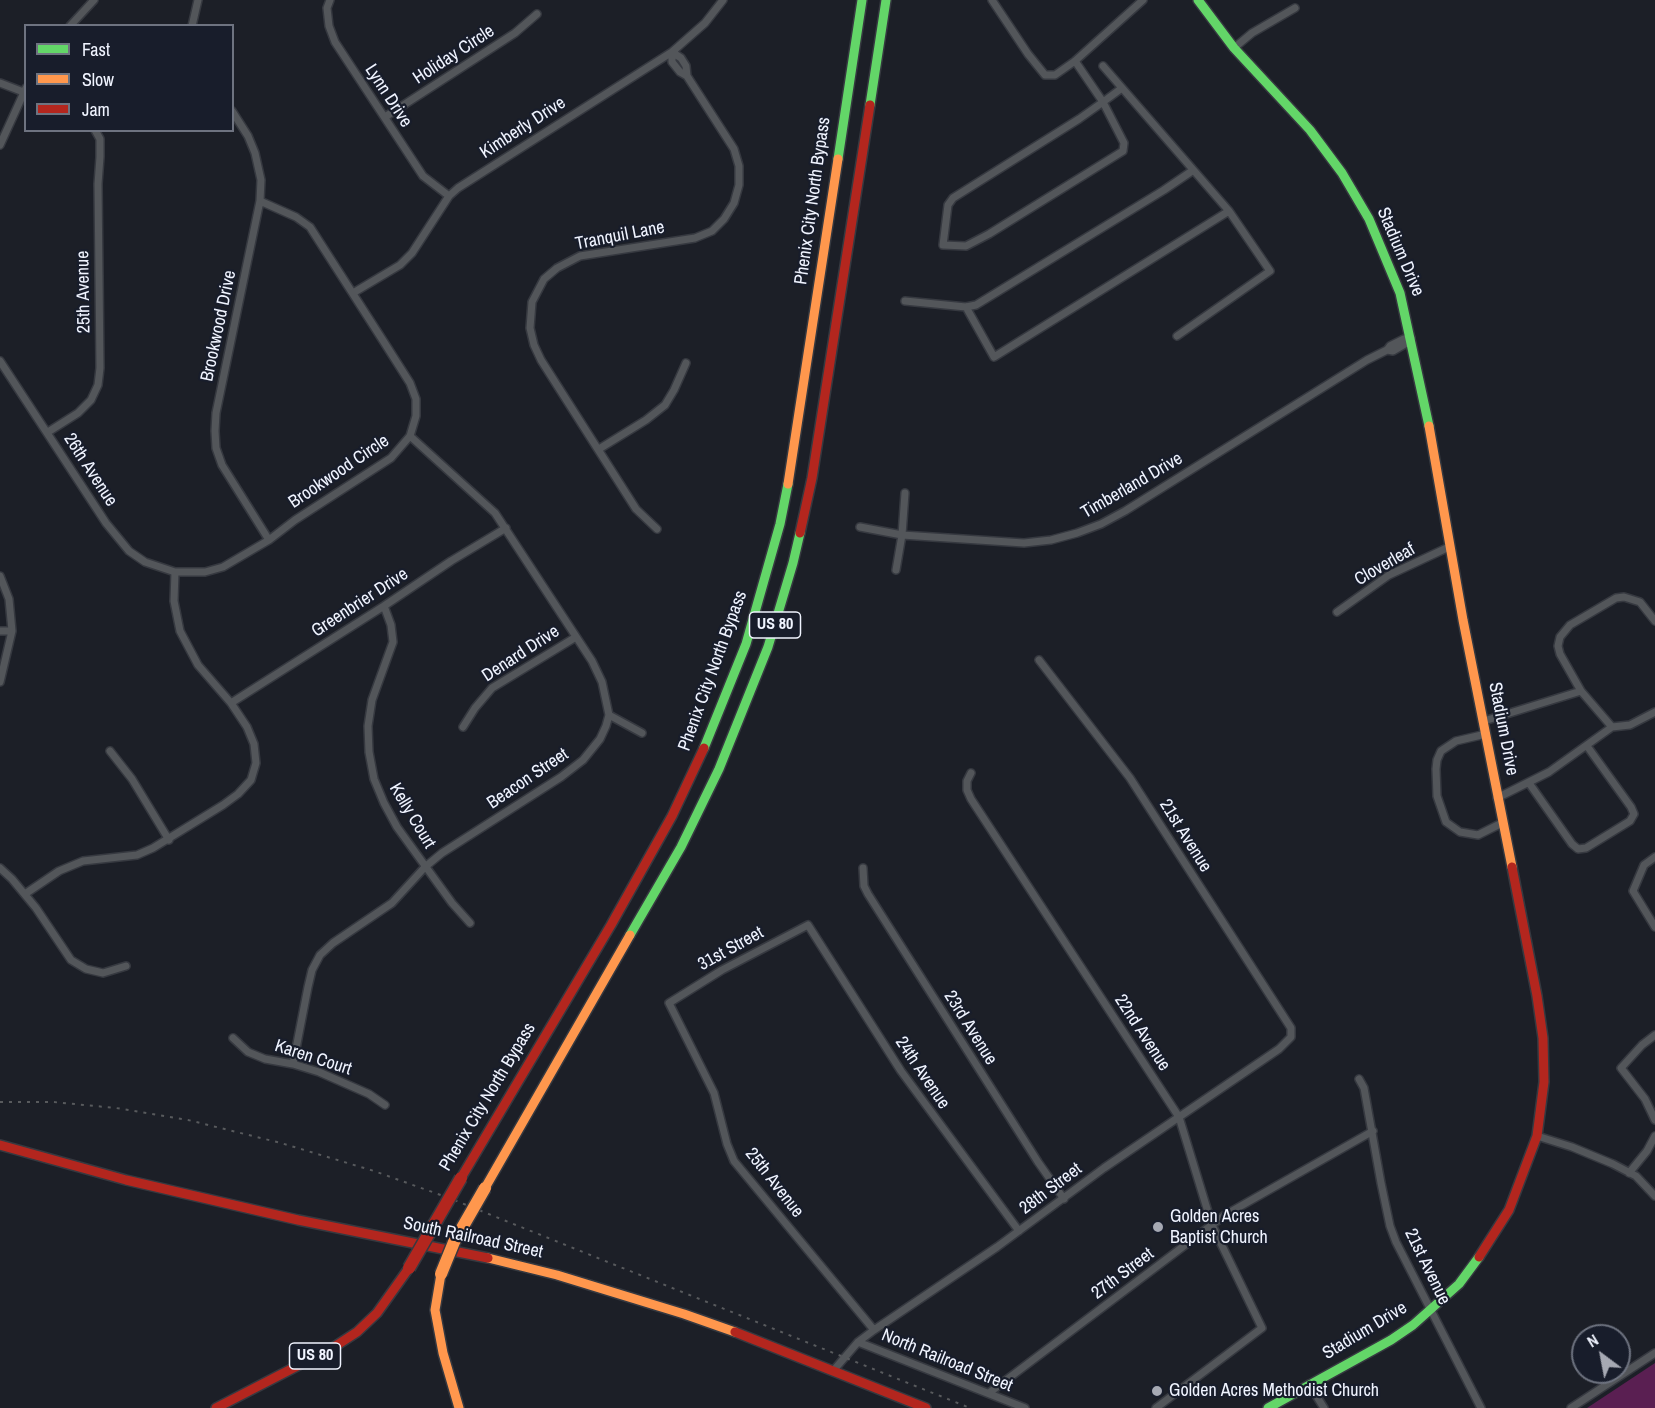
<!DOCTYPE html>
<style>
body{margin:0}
#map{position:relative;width:1655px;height:1408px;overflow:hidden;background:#1c1f27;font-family:"Archivo Narrow",sans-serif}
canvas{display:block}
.legend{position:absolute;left:24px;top:24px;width:210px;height:108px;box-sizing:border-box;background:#181d2b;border:2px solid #6e7380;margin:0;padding:8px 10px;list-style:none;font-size:18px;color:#f0f4ff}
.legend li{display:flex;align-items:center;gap:12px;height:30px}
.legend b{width:30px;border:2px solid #6e7380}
.north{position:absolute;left:1571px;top:1324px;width:60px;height:60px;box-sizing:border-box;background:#181d2b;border:2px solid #6e7380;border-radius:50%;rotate:328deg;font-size:16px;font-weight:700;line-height:24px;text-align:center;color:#f0f4ff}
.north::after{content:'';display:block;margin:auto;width:21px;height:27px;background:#a6a9b3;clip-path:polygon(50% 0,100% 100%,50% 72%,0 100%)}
</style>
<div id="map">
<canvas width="1655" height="1408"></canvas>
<ul class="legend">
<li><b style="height:8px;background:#63d668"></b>Fast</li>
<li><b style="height:8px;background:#ff974d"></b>Slow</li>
<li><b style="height:8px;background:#b3261e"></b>Jam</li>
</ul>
<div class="north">N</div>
</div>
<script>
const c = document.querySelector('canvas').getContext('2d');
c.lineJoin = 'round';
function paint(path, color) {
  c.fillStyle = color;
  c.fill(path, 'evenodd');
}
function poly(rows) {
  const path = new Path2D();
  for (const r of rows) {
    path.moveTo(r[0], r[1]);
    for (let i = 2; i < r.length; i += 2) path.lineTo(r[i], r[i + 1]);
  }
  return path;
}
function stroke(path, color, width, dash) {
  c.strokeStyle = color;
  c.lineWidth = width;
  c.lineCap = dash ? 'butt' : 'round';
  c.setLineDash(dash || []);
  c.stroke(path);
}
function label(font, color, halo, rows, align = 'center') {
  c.font = font + ' "Archivo Narrow",sans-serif';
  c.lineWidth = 4.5;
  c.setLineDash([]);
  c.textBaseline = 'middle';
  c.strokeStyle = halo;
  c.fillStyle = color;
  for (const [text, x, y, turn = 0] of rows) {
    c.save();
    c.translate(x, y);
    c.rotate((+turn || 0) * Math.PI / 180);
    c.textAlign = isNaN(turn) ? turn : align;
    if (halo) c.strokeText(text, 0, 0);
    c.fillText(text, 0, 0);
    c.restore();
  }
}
paint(poly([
 [1655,1363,1655,1408,1587,1408]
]), '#5a1f52');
const street = poly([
 [330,0,327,8,329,26,335,42,423,176,449,196],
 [992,0,1028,54,1045,75,1055,75,1075,61,1143,0],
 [70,26,94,0],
 [192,26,198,0],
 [1234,48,1252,33,1295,8],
 [672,52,672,62,680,72,687,76],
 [1075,61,1103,102,1124,143,1123,151,989,234,966,246,943,245,948,205,953,198,1079,119,1103,102,1122,88],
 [1103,66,1229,211,1270,271,1177,336],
 [0,83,26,93],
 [232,111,248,136,255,153,261,180,260,201,216,413,215,431,216,448,222,465,269,540],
 [385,117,515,33,537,14],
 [0,145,26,88],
 [353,293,400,265,412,253,449,196,458,188,672,52,705,23,723,0],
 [905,301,966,307,976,305,1164,190,1192,171],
 [966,307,994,357,1229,211],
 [1387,350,1390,346,1404,339,1411,338],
 [0,361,106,523,129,551,145,562,175,572,205,572,223,567,269,540,295,520,391,458,410,436,416,416,416,399,410,383,382,339,310,227,296,217,260,201],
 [48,432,78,413,91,400,98,385,100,368,98,184,100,157,100,139,95,130],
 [599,449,646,420,665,405,674,390,686,363],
 [860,527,902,535,1024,543,1051,540,1077,533,1101,524,1125,511,1367,360,1387,350,1393,351,1405,344,1411,338],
 [657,529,636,509,541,360,534,345,530,328,532,302,544,279,557,268,580,256,695,238,712,231,724,219,734,203,739,185,739,166,734,149,687,76,686,66,681,58,672,52],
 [896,570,902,535,905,493],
 [0,576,9,599,12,631,0,682],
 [384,606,391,625,393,642,372,700,368,726,369,752,374,779,384,803,397,827,452,903,470,923],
 [1337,612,1389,575,1449,547],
 [1655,621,1640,602,1624,597,1616,598,1570,625,1560,637,1558,646,1560,654,1581,691,1612,727,1630,725,1655,712],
 [0,631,12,631],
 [231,703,384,606,451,561,506,528],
 [609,715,642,733],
 [1484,721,1581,691],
 [463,727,475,708,492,688,576,637],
 [1486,734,1456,741,1441,751,1437,760,1436,769,1437,796,1446,822,1460,832,1478,835,1502,823],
 [110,751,132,779,169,840],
 [971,773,967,781,967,790,971,799,1179,1117,1212,1225,1262,1328,1156,1408],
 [1529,783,1572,844,1578,849,1586,848,1630,821,1634,814,1631,807,1587,746],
 [1497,798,1549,772,1612,727],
 [1655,857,1644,865,1633,891,1655,927],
 [0,868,12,879,36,908,71,960,86,969,103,973,126,966],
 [863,868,864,886,868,894,1038,1162,1064,1199],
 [25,894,59,871,83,861,137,855,153,848,223,805,238,794,251,780,256,763,254,744,247,727,231,703,198,665,180,631,174,601,175,572],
 [1655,1035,1642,1045,1621,1068,1645,1099,1655,1120],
 [233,1038,248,1052,265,1059,293,1064,319,1072,369,1094,385,1105],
 [293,1064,308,987,312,970,320,955,333,943,392,903,425,867,442,853,561,777,583,760,600,739,606,726,609,715,602,682,592,661,495,513,410,436],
 [1359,1079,1364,1088,1381,1183,1390,1226,1396,1242,1481,1408],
 [1537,1136,1572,1147,1613,1164,1636,1176,1655,1196],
 [1629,1173,1647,1151,1655,1136],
 [874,1330,734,1161,727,1144,714,1093,669,1003,722,970,808,925,901,1071,1019,1231],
 [858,1342,1025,1408],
 [833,1371,858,1342,874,1330,997,1247,1104,1168,1279,1049,1291,1037,1291,1028,1130,778,1039,660],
 [1309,1384,1324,1408],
 [989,1393,1225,1215,1373,1131],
 [1571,1408,1655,1353]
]);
const fast = poly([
 [1198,0,1234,48,1310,130,1342,173,1369,219,1400,293,1429,426],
 [870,105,886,0],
 [838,159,862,0],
 [704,748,746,644,780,524,788,484],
 [630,935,681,847,719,769,768,647,793,563,800,533],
 [1268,1408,1391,1340,1413,1325,1459,1284,1479,1257]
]);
const slow = poly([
 [1429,426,1463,620,1512,867],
 [788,484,838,159],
 [485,1188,630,935],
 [488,1258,557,1275,684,1314,735,1332],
 [441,1274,435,1310,443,1353,459,1408]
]);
const jam = poly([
 [800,533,812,478,870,105],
 [0,1145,126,1180,298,1220,488,1258],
 [461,1178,611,925,672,816,704,748],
 [1479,1257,1509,1210,1537,1136,1544,1082,1543,1038,1537,996,1512,867],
 [735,1332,926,1408],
 [216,1408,334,1347,357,1332,377,1313,409,1268]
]);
stroke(street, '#363940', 10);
stroke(fast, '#363940', 12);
stroke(slow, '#363940', 12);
stroke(jam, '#363940', 12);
stroke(street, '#53565a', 7);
stroke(fast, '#63d668', 9);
stroke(slow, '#ff974d', 9);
stroke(jam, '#b3261e', 9);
stroke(poly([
 [0,1102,53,1102,116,1108,188,1120,281,1143,374,1171,449,1198,970,1408]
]), '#585a5d', 2, [3, 6]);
const slowBridge = poly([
 [441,1274,454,1242,485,1188]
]);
const jamBridge = poly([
 [409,1268,461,1178]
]);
stroke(slowBridge, '#363940', 15, []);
stroke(jamBridge, '#363940', 15, []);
stroke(slowBridge, '#ff974d', 12);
stroke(jamBridge, '#b3261e', 12);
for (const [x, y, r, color] of [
 [1158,1227,6,"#a6a9b3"],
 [1157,1391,6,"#a6a9b3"]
]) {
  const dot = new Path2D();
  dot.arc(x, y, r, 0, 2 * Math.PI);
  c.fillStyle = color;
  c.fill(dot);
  stroke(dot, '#181d2b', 2);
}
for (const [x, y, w] of [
 [775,625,51],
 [315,1356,51]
]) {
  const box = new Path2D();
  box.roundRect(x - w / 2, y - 13, w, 26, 4.5);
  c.fillStyle = '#181d2b';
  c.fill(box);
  stroke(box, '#f0f4ff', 1.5);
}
label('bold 16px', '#f0f4ff', null, [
 ["US 80",775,625],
 ["US 80",315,1356]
]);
label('18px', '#f0f4ff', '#181d2b', [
 ["Holiday Circle",454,55,-33],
 ["Lynn Drive",388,96,57],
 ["Kimberly Drive",523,128,-33],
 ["Phenix City North Bypass",813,201,-82],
 ["Tranquil Lane",620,236,-11],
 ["Stadium Drive",1400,252,67],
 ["25th Avenue",84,292,-91],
 ["Brookwood Drive",219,326,-78],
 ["26th Avenue",90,470,57],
 ["Brookwood Circle",339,472,-34],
 ["Timberland Drive",1132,486,-30],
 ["Cloverleaf",1385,565,-30],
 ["Greenbrier Drive",360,603,-33],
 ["Denard Drive",521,654,-33],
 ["Phenix City North Bypass",713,671,-70],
 ["Stadium Drive",1503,729,79],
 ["Beacon Street",528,779,-34],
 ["Kelly Court",412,816,59],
 ["21st Avenue",1185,836,58],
 ["31st Street",731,949,-29],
 ["23rd Avenue",970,1028,58],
 ["22nd Avenue",1142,1033,57],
 ["Karen Court",313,1058,18],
 ["24th Avenue",922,1073,56],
 ["Phenix City North Bypass",488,1097,-59],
 ["25th Avenue",774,1183,52],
 ["28th Street",1051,1189,-37],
 ["South Railroad Street",473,1238,12],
 ["21st Avenue",1427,1267,64],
 ["27th Street",1123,1274,-37],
 ["Stadium Drive",1365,1331,-31],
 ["North Railroad Street",947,1361,22]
]);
label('18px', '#f0f4ff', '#181d2b', [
 ["Golden Acres",1170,1217],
 ["Baptist Church",1170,1238],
 ["Golden Acres Methodist Church",1169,1391]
], 'left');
</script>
